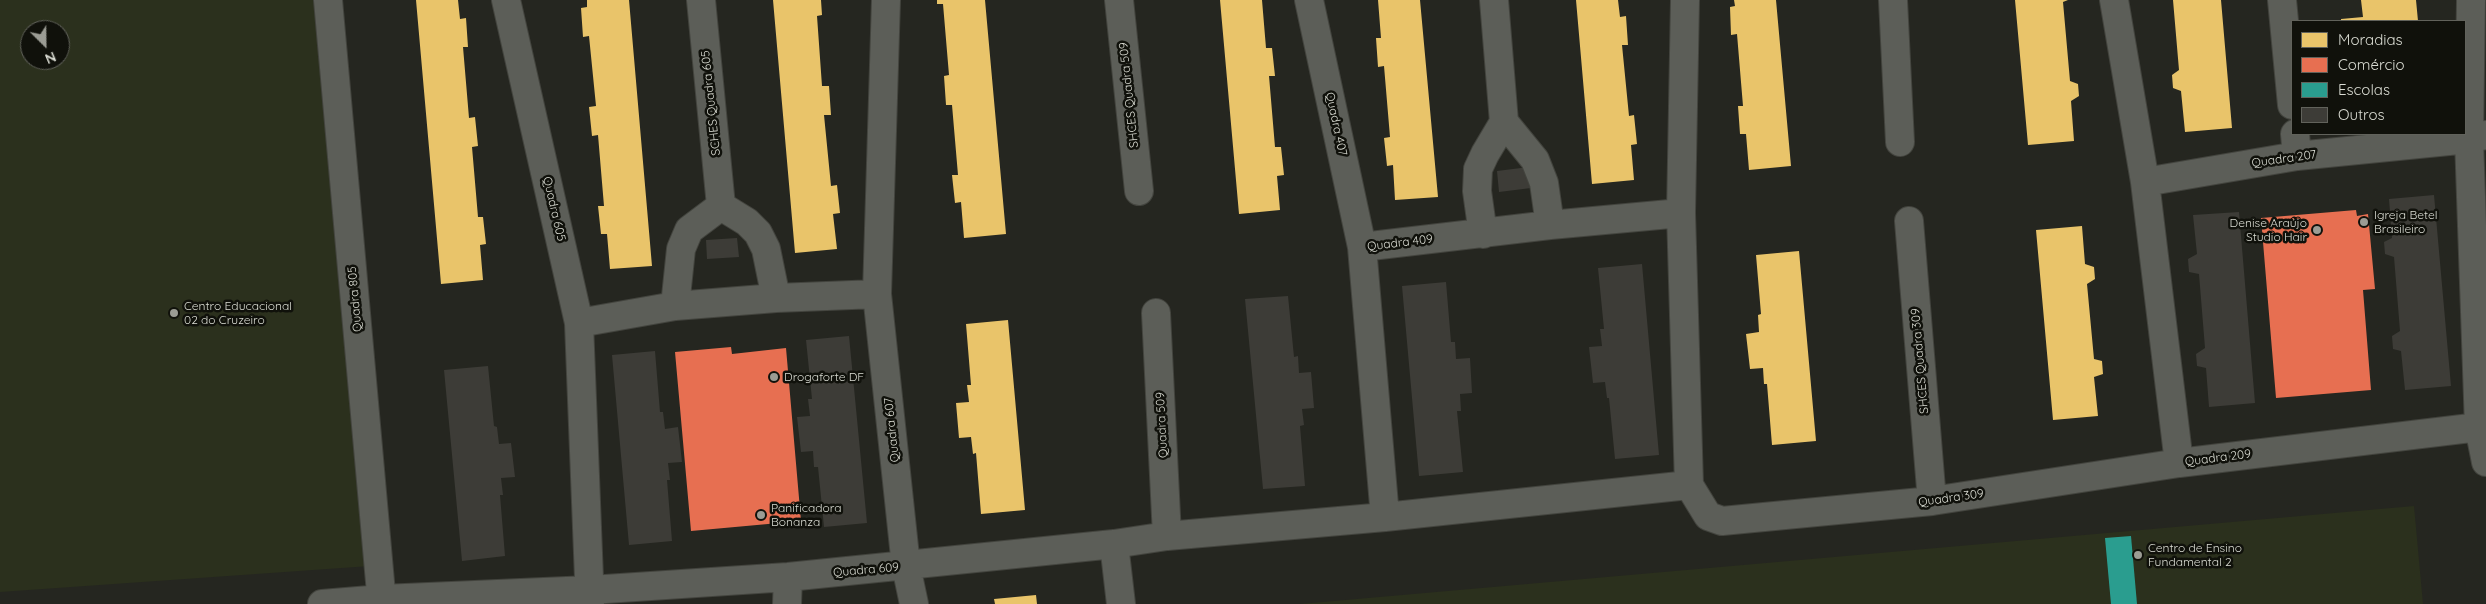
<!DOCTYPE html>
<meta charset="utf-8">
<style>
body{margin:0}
#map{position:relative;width:2486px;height:604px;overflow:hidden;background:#252620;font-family:Quicksand,sans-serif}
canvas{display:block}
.legend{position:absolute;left:2291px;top:20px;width:175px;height:115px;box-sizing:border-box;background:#10110b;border:1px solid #61625b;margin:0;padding:6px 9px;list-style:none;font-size:15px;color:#dadcd3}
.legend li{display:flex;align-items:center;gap:10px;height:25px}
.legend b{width:25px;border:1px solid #61625b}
.north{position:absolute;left:20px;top:20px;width:50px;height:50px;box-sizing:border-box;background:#10110b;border:1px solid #61625b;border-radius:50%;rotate:157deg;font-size:14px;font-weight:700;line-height:20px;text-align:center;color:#dadcd3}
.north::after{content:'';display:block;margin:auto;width:18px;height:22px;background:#9b9c94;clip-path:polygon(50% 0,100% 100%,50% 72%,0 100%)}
</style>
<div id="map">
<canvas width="2486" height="604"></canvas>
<ul class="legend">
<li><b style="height:14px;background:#e9c46a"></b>Moradias</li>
<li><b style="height:14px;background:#e76f51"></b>Comércio</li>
<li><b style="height:14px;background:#2a9d8f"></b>Escolas</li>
<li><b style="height:14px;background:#3d3c37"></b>Outros</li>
</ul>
<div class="north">N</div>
</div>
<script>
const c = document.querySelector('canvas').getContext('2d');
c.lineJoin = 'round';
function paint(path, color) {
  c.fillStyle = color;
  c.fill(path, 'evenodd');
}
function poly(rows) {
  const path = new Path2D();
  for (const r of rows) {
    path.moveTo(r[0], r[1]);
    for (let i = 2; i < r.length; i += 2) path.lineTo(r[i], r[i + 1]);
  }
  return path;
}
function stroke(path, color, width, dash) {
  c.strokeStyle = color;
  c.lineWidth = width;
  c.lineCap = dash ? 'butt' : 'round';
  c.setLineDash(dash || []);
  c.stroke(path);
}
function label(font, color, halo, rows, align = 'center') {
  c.font = font + ' Quicksand,sans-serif';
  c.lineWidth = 5;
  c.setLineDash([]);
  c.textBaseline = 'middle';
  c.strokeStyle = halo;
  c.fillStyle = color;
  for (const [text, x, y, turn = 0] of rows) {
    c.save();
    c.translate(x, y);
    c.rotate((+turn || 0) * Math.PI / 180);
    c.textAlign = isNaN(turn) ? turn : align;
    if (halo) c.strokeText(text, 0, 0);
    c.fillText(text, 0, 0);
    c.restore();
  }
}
paint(poly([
 [0,0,319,0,370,566,0,592],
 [30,30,60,30,60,60,30,60],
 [2414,506,2423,604,1300,604]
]), '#2b301d');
paint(poly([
 [416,0,458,0,460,19,466,18,468,47,463,47,469,118,475,117,478,146,472,147,478,217,483,217,486,244,480,245,483,280,441,284],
 [587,0,629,0,652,266,610,269,607,234,601,234,598,206,604,206,598,135,592,136,589,107,596,106,589,36,583,37,581,8,587,7],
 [773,0,821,0,822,15,817,16,822,86,829,86,831,115,824,115,831,186,837,185,840,213,833,214,837,249,795,253],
 [937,0,985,0,1006,234,964,238,961,202,955,203,952,175,958,175,952,105,946,105,944,76,949,75,943,4,937,4],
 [1220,0,1262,0,1266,48,1272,48,1275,76,1269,76,1275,147,1281,147,1284,175,1277,176,1280,210,1239,214],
 [1378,0,1420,0,1438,197,1395,200,1393,165,1387,166,1384,138,1390,137,1384,66,1378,67,1376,38,1381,38],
 [1576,0,1618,0,1620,17,1626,16,1628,45,1622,45,1629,116,1634,115,1637,144,1631,145,1634,180,1592,184],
 [1734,0,1776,0,1791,166,1749,170,1746,134,1740,134,1738,106,1743,106,1737,34,1731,35,1730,7,1735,6],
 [2015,0,2068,0,2063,2,2070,81,2078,84,2079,96,2071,101,2074,141,2028,145],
 [2173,0,2221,0,2232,128,2185,132,2181,91,2173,88,2172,75,2179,70],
 [2361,0,2416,0,2418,21,2341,21,2341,19,2363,17],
 [2082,226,2085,264,2094,267,2095,279,2087,284,2094,359,2102,361,2103,374,2094,377,2098,416,2053,420,2036,230],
 [1799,251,1816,441,1772,445,1767,384,1764,384,1763,368,1750,369,1746,334,1759,332,1758,315,1761,314,1756,255],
 [1008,320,1025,510,981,514,976,453,973,454,971,437,959,438,956,403,969,402,967,385,971,385,966,324],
 [1036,595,1037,604,995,604,994,599]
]), '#e9c46a');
paint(poly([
 [2356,210,2357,216,2368,214,2375,289,2363,290,2371,390,2276,398,2261,218],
 [731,347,732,354,786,348,801,521,691,531,675,352]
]), '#e76f51');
paint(poly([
 [2131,536,2137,604,2111,604,2105,538]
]), '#2a9d8f');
paint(poly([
 [1529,167,1531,188,1499,192,1497,171],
 [2434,195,2451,386,2405,390,2401,351,2393,349,2392,336,2400,331,2394,257,2385,254,2384,242,2392,238,2389,199],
 [2239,212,2255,403,2209,407,2206,368,2197,366,2196,354,2205,348,2199,274,2189,272,2188,259,2197,254,2193,215],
 [737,238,739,257,707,259,706,240],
 [1642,264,1659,455,1615,459,1609,398,1607,398,1605,382,1593,383,1589,347,1602,346,1600,329,1604,329,1598,268],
 [1446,282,1451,342,1455,342,1456,359,1470,358,1472,393,1460,394,1461,411,1457,411,1463,472,1419,476,1402,286],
 [1288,296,1294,357,1298,356,1299,373,1311,372,1314,408,1302,409,1304,425,1300,426,1305,486,1263,489,1245,299],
 [849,336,867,523,824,527,818,467,814,467,813,451,801,452,797,417,810,416,808,399,812,399,806,340],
 [655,351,660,412,663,412,665,429,678,427,682,462,668,463,670,480,667,480,672,541,629,545,612,355],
 [488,366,494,426,497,427,499,444,511,443,515,477,501,478,503,495,500,495,505,556,462,561,444,370]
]), '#3d3c37');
const minor = poly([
 [328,0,382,604],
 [506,0,579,323,590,604],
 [701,0,721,206],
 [886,0,877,294,906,566,914,604],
 [1119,0,1139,191],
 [1309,0,1362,247,1385,517],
 [1685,0,1681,213,1689,485,1708,516,1722,521,1932,501,2179,463,2479,427],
 [1893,0,1900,142],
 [2114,0,2145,182,2179,463],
 [2282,0,2292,105],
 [2471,0,2469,139,2479,427,2486,462],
 [1504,122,1535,160,1544,183,1550,225],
 [2295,134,2297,156],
 [2145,182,2297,156,2469,139,2485,135],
 [721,206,747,222,758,233,766,249,776,298],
 [1909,221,1932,501],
 [1483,234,1477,191,1478,169,1485,154,1504,122,1494,0],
 [1362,247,1550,225,1681,213],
 [675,306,681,249,689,230,721,206],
 [1156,313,1167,536],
 [579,323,675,306,776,298,877,294],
 [1114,544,1121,604],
 [322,604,382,599,590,590,788,577,1114,544,1167,536,1385,517,1689,485],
 [787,604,788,577]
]);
stroke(minor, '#43443e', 30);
stroke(minor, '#5c5e58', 28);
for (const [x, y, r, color] of [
 [2364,222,5,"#9b9c94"],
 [2317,230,5,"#9b9c94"],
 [174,313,5,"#9b9c94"],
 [774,377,5,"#9b9c94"],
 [761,515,5,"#9b9c94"],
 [2138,555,5,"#9b9c94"]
]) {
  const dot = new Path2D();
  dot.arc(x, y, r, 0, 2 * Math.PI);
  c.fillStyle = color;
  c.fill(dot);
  stroke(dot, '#10110b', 2);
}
label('12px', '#dadcd3', '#10110b', [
 ["SHCES Quadra 509",1129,95,-96],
 ["SCHES Quadra 605",711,103,-96],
 ["Quadra 407",1336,124,78],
 ["Quadra 207",2284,159,-8],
 ["Quadra 605",554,209,77],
 ["Quadra 409",1400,243,-7],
 ["Quadra 805",355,299,-95],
 ["SHCES Quadra 309",1920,361,-95],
 ["Quadra 509",1162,425,-93],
 ["Quadra 607",892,430,-96],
 ["Quadra 209",2218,458,-7],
 ["Quadra 309",1951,498,-8],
 ["Quadra 609",866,570,-5]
]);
label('12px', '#dadcd3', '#10110b', [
 ["Igreja Betel",2374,215],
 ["Brasileiro",2374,229],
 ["Denise Araújo",2307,223,"right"],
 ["Studio Hair",2307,237,"right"],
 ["Centro Educacional",184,306],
 ["02 do Cruzeiro",184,320],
 ["Drogaforte DF",784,377],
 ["Panificadora",771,508],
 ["Bonanza",771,522],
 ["Centro de Ensino",2148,548],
 ["Fundamental 2",2148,562]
], 'left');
</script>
